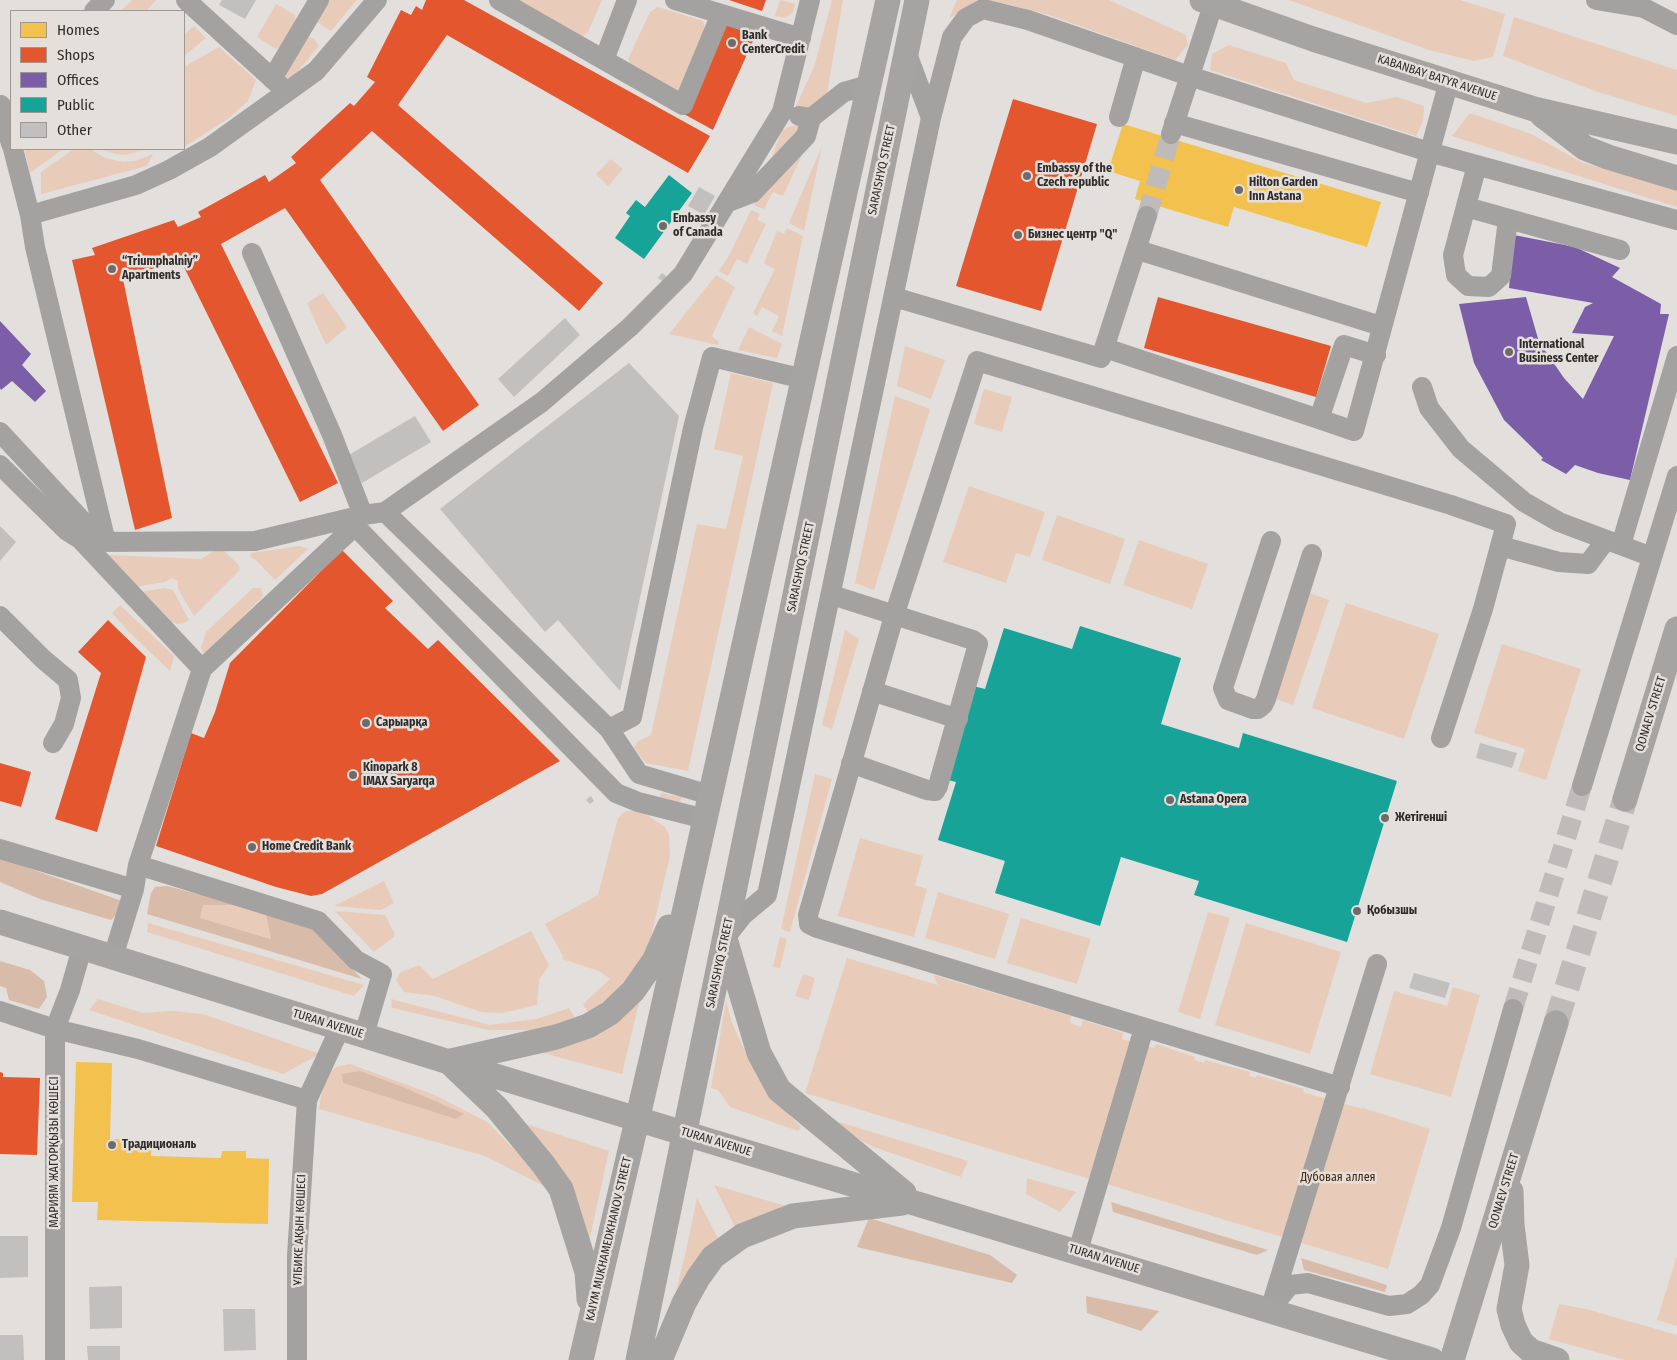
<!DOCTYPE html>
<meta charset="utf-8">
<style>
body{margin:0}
#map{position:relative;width:1677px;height:1360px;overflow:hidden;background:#e2dfdd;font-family:"Fira Sans Condensed",sans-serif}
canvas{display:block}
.legend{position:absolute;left:10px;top:10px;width:175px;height:140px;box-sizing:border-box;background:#e4dfdb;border:1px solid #9c9895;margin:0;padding:6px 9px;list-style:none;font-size:15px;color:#2f2d2c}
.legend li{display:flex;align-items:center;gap:10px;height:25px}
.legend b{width:25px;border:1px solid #9c9895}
</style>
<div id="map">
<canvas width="1677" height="1360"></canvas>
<ul class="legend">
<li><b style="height:14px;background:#f2c14e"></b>Homes</li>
<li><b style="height:14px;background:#e4572e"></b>Shops</li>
<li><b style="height:14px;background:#7b5ea7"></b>Offices</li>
<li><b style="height:14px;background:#17a398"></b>Public</li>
<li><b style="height:14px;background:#c2c0be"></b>Other</li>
</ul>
</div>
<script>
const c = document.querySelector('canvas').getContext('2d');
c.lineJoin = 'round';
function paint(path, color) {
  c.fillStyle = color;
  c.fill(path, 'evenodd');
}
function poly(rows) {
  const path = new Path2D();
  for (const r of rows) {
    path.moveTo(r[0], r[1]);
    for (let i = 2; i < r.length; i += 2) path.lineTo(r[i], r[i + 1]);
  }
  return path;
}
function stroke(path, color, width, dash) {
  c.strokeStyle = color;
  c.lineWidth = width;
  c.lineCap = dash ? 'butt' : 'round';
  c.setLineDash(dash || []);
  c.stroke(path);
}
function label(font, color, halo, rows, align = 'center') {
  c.font = font + ' "Fira Sans Condensed",sans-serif';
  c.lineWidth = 5;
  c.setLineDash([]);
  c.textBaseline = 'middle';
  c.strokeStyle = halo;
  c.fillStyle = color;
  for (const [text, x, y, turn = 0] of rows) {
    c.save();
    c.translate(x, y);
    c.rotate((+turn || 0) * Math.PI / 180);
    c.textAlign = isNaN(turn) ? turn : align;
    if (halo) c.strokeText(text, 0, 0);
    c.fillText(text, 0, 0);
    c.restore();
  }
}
paint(poly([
 [132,0,156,0,146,11,121,11],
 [329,0,357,0,331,31,317,22],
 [512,0,602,0,588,32,583,36,577,35],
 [780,0,795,4,793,12,785,18,775,16],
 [832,0,843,0,827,93,806,112,796,106,814,67],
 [957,0,1109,0,1186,35,1188,45,1175,60,1049,15,1007,4,980,1,949,18],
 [1289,0,1460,0,1505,14,1493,57,1474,61,1429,50],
 [276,4,295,15,296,24,282,46,276,49,257,37],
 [658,7,703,21,706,34,684,90,675,92,629,64,629,57,650,12],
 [1514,17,1677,70,1677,116,1598,92,1503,56],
 [194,26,206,38,184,56,184,35],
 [308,37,314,39,319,46,290,81,285,81,286,74],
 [1229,45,1286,63,1294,80,1366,103,1397,97,1424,106,1423,121,1416,136,1210,70,1212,54],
 [219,47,256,80,248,101,229,118,184,147,184,67],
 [1470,113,1531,134,1583,163,1677,187,1677,207,1452,136],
 [791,126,805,126,759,175,772,157,782,130],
 [808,142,783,196,773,192,764,209,755,206,754,202],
 [822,146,804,231,789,223],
 [24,149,63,149,30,173],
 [74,149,90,149,105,158,123,162,135,161,153,154,147,166,41,194,41,172],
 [101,149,146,149,126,155,116,154],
 [611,159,623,169,608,186,596,174],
 [751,210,760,214,757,220,766,224,747,264,737,259,728,276,719,271,730,254],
 [787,228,803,236,782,336,772,331,779,316,762,307,757,316,753,313,775,269,764,263,777,231,784,234],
 [716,275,735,287,712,336,719,342,718,345,669,334],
 [323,293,347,327,326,345,307,303],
 [749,327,782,344,777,358,738,350],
 [905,346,945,360,931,399,897,386],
 [731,373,773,383,688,771,646,763,634,748,638,741,651,735,697,524,726,529,743,456,714,449],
 [984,389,1012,397,1002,432,974,424],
 [895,396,930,409,874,590,855,583],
 [969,486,1045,512,1030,557,1016,553,1006,583,943,562],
 [1057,515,1125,539,1110,584,1042,560],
 [1139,540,1208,564,1192,609,1123,585],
 [300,546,308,549,275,580,257,561,250,557,251,553],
 [216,550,223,550,238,564,240,570,194,616,178,589,178,581,172,578,165,582,129,588,107,555,201,559],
 [165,588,173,590,189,620,184,623,178,624,169,621,140,592],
 [253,588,261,588,263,596,208,653,204,654,201,648,206,632],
 [1309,593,1329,600,1293,705,1273,698],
 [1346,603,1439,634,1404,739,1312,708],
 [120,605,174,656,170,671,130,633,112,613],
 [845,630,859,639,832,729,822,725],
 [1502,644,1581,669,1546,780,1518,771,1525,749,1474,733],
 [815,774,832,779,790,932,781,929],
 [661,793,682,797,677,809,659,804],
 [635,810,641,811,665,827,669,835,670,856,650,941,640,962,620,988,589,1014,583,1004,610,979,599,971,562,959,563,956,545,924,598,895,618,818,624,812],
 [860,838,923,856,915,885,927,889,914,937,838,916],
 [384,881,394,903,381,910,334,906],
 [938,892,1009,914,995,959,925,938],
 [203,905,241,905,266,914,272,939,199,918],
 [335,911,385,915,394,932,394,937,374,952],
 [1208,912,1230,918,1200,1019,1178,1012],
 [1021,918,1091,939,1077,984,1007,963],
 [148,923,364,985,354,996,147,932],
 [1246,923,1341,952,1310,1054,1215,1025],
 [531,931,549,965,539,980,537,1005,502,1013,481,1012,435,996,404,992,396,980,401,972,419,965,433,979],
 [780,937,787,939,780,968,773,967],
 [847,958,938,985,933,975,1071,1016,1070,1023,1081,1027,1083,1020,1123,1033,1122,1039,1154,1048,1156,1044,1195,1057,1194,1060,1204,1063,1205,1060,1250,1072,1249,1076,1256,1078,1257,1075,1304,1089,1303,1092,1362,1109,1363,1108,1430,1129,1388,1269,805,1093],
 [803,974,815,978,809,1000,795,996],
 [1453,987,1480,995,1451,1097,1370,1074,1394,991,1447,1006],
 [642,990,622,1074,524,1048],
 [98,999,143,1013,173,1011,203,1014,320,1054,283,1074,89,1010],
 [391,999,490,1025,536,1019,569,1008,576,1019,537,1030,489,1030,392,1008],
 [726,1001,732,1023,749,1060,768,1093,801,1127,798,1131,730,1107,718,1090,711,1088],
 [350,1064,435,1095,487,1122,547,1182,544,1186,485,1156,319,1109,324,1078,336,1067],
 [514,1120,609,1151,587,1251],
 [839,1122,968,1161,961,1177,874,1147,843,1131],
 [1027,1178,1076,1192,1060,1212,1026,1194],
 [714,1185,789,1207,736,1229],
 [697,1198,718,1238,675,1295,686,1251],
 [1677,1256,1677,1326,1657,1320],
 [1559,1304,1586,1309,1677,1335,1677,1360,1625,1360,1549,1339]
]), '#e8ccb9');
paint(poly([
 [0,858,122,901,118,913,111,920,40,899,0,882],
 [167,886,241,905,203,905,200,918,271,939,266,914,314,929,362,979,147,914,151,893,155,887],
 [0,961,30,970,44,981,47,997,39,1009,9,1000,6,988,0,986],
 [360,1071,403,1087,464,1114,456,1119,343,1083,342,1074],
 [1111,1202,1268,1250,1257,1255,1113,1212],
 [869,1218,990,1255,1017,1275,1012,1283,857,1247],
 [1301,1258,1387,1285,1385,1292,1304,1270],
 [1086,1296,1159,1311,1141,1331,1087,1313]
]), '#d8bca9');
paint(poly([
 [1123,124,1381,202,1367,247,1234,207,1228,227,1135,199,1140,181,1108,171],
 [632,377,674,426,629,464,587,416],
 [497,470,540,518,496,557,454,509],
 [601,490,643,539,598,578,556,529],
 [76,1062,112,1063,110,1139,152,1140,151,1156,221,1158,222,1151,246,1151,246,1158,269,1159,268,1224,97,1220,98,1202,72,1202]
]), '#f2c14e');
paint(poly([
 [426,0,464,0,710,136,688,173,447,35,398,105,603,283,579,311,372,131,320,180,479,405,443,431,285,208,221,244,338,483,300,502,180,259,123,279,172,518,135,530,72,260,95,255,92,248,174,220,178,227,201,217,198,212,265,175,269,182,296,163,291,157,350,103,354,106,375,82,367,77,401,10,411,15,416,6,422,10],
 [729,0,766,0,762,11],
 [730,10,762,21,713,130,682,113],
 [1013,99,1097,124,1041,311,956,286],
 [1158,297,1331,346,1316,397,1144,348],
 [342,550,393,601,385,608,428,649,438,640,560,761,322,894,311,896,276,887,156,846,191,733,204,738,215,712,230,663],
 [108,620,146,657,97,832,55,819,101,673,78,652],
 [0,763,31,772,21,807,0,801],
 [0,1072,3,1073,3,1077,40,1078,37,1155,0,1154]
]), '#e4572e');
paint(poly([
 [1514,235,1575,247,1620,268,1612,277,1661,304,1660,314,1669,314,1630,480,1598,473,1575,465,1566,474,1541,460,1543,458,1504,420,1474,363,1459,304,1526,297,1539,342,1564,378,1583,399,1614,336,1572,333,1585,307,1593,303,1509,288],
 [0,321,31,354,22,365,46,391,35,402,12,381,1,390,0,388]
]), '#7b5ea7');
paint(poly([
 [669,175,692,193,644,259,615,238,630,216,626,213,636,200,645,207],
 [1080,626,1181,658,1161,724,1239,748,1243,733,1397,781,1347,942,1194,895,1199,881,1121,857,1100,926,995,893,1005,861,938,840,956,782,944,779,973,686,985,689,1004,628,1072,649]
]), '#17a398');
paint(poly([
 [222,0,256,0,245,19,219,5],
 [699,187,715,196,704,215,688,206],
 [662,273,670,279,666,284,658,278],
 [565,318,580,335,514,397,498,379],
 [629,363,679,416,620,691,558,620,545,632,440,509],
 [415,416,431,442,362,483,347,456],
 [0,526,16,542,0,561],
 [1480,743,1517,753,1512,768,1476,758],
 [591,796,594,801,590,804,586,800],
 [1414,973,1450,983,1445,998,1409,988],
 [0,1236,28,1236,28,1277,0,1278],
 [122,1286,122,1328,90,1329,89,1287],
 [223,1309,255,1309,256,1350,224,1351],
 [0,1335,23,1335,24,1360,0,1360],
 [87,1346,120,1346,120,1360,88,1360]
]), '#c2c0be');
stroke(poly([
 [1147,216,1171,134],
 [1513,1009,1582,786]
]), '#bebbba', 20, [20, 10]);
stroke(poly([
 [1556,1023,1625,799]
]), '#bebbba', 25, [25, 12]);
stroke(poly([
 [186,0,287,92],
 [499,0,683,105,721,14],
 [675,0,801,38],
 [1596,0,1644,8,1677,25],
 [94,11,105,0],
 [604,60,627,0],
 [272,79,319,0],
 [1,105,11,144],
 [799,116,811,118,844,92,869,85],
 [1119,117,1136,57],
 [931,118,952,37,966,18,983,9,1028,20,1189,76,1429,152,1677,220],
 [1174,123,1419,193],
 [1171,134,1213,5],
 [13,149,30,215],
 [1477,165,1453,255,1456,275,1468,286,1489,287,1501,276,1508,219],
 [726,203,752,193,806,136,811,118],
 [1466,207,1620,250],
 [1138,250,1381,326],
 [252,253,332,435,363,515],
 [894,297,1101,358,1147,216],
 [1105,348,1319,419,1344,345,1376,355],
 [1422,387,1429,408,1461,449,1524,502,1559,522,1652,557],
 [1319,419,1354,431,1449,81],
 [0,432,102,542],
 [0,465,66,530,80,539,96,542,255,541,363,515,385,512,542,402,630,327,683,274,782,112,810,0],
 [385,512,609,729,639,774,710,795],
 [80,539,202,669],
 [1271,541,1223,688,1228,700,1253,709,1258,709,1263,705,1266,699,1312,554],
 [106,542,35,247,30,215,136,185,169,170,210,147,316,71,377,0],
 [1621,545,1677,356],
 [1500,546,1559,562,1588,564,1606,540],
 [832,595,973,640,978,644,938,786,935,791,927,790,851,763],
 [0,616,43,659,68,680,71,698,64,724,53,743],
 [872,691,958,719],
 [609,729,632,717,693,428,712,357,804,379],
 [1582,786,1677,476],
 [0,849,134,889,113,957],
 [138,865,318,921,356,960,382,974,364,1035],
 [134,889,138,865,202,669,355,526,616,793,638,802,705,819],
 [725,938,743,915,767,895,931,118,906,51],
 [0,1011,55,1029,138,1049,307,1100],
 [1340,1087,817,928,809,924,808,915,894,616,977,361,1451,505,1506,524,1483,609,1441,738],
 [1078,1251,1144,1028],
 [1273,1300,1377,964],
 [1270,1309,1290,1285,1308,1283,1389,1306,1407,1304,1421,1295,1430,1285,1451,1228,1513,1009],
 [55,1360,55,1029,70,990,82,948],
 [297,1360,297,1256,307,1100,340,1028]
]), '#a3a2a1', 20);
stroke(poly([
 [1202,0,1313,39,1534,109,1677,142],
 [1542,115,1585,148,1608,157,1677,178],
 [1625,799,1677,629],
 [0,922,449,1062,1432,1360],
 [726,942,759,1053,779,1090,904,1193],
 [451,1061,556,1037,588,1026,610,1013,633,991,654,961,669,927],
 [452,1065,497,1108,543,1164,561,1189,587,1272,589,1299],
 [1511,1191,1512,1225,1517,1265,1509,1309,1513,1325,1521,1342,1531,1351,1557,1360],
 [581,1360,653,1052,888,0],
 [638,1360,917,0],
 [660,1360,684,1303,698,1278,713,1257,742,1236,793,1216,902,1203],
 [1452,1360,1556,1023]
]), '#a6a4a3', 25);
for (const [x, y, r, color] of [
 [732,43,5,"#6e6b6a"],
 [1027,176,5,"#6e6b6a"],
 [1239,190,5,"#6e6b6a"],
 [663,226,5,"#6e6b6a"],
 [1018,235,5,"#6e6b6a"],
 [112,269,5,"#6e6b6a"],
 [1509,352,5,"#6e6b6a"],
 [366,723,5,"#6e6b6a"],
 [353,775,5,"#6e6b6a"],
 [1170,800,5,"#6e6b6a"],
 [1385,818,5,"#6e6b6a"],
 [252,847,5,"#6e6b6a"],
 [1357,911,5,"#6e6b6a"],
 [112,1145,5,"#6e6b6a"]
]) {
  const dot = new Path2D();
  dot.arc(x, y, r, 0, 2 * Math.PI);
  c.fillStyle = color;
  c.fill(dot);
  stroke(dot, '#e4dfdb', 2);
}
label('bold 12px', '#2f2d2c', '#e4dfdb', [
 ["Bank",742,36],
 ["CenterCredit",742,50],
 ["Embassy of the",1037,169],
 ["Czech republic",1037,183],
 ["Hilton Garden",1249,183],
 ["Inn Astana",1249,197],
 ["Embassy",673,219],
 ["of Canada",673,233],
 ["Бизнес центр \"Q\"",1028,235],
 ["“Triumphalniy”",122,262],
 ["Apartments",122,276],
 ["International",1519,345],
 ["Business Center",1519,359],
 ["Сарыарқа",376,723],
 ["Kinopark 8",363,768],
 ["IMAX Saryarqa",363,782],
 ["Astana Opera",1180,800],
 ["Жетігенші",1395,818],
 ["Home Credit Bank",262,847],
 ["Қобызшы",1367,911],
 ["Традициональ",122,1145]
], 'left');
label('12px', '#2f2d2c', '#e4dfdb', [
 ["KABANBAY BATYR AVENUE",1437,78,18],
 ["SARAISHYQ STREET",882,170,-78],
 ["SARAISHYQ STREET",801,567,-78],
 ["QONAEV STREET",1651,714,-73],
 ["SARAISHYQ STREET",720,963,-78],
 ["TURAN AVENUE",328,1024,17],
 ["TURAN AVENUE",716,1142,17],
 ["МАРИЯМ ЖАГОРҚЫЗЫ КӨШЕСІ",55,1152,-90],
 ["QONAEV STREET",1504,1191,-73],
 ["ҰЛБИКЕ АҚЫН КӨШЕСІ",300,1230,-88],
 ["KAIYM MUKHAMEDKHANOV STREET",609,1239,-77],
 ["TURAN AVENUE",1104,1259,17]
]);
label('12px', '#46250a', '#e4dfdb', [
 ["Дубовая аллея",1338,1178]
]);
</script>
